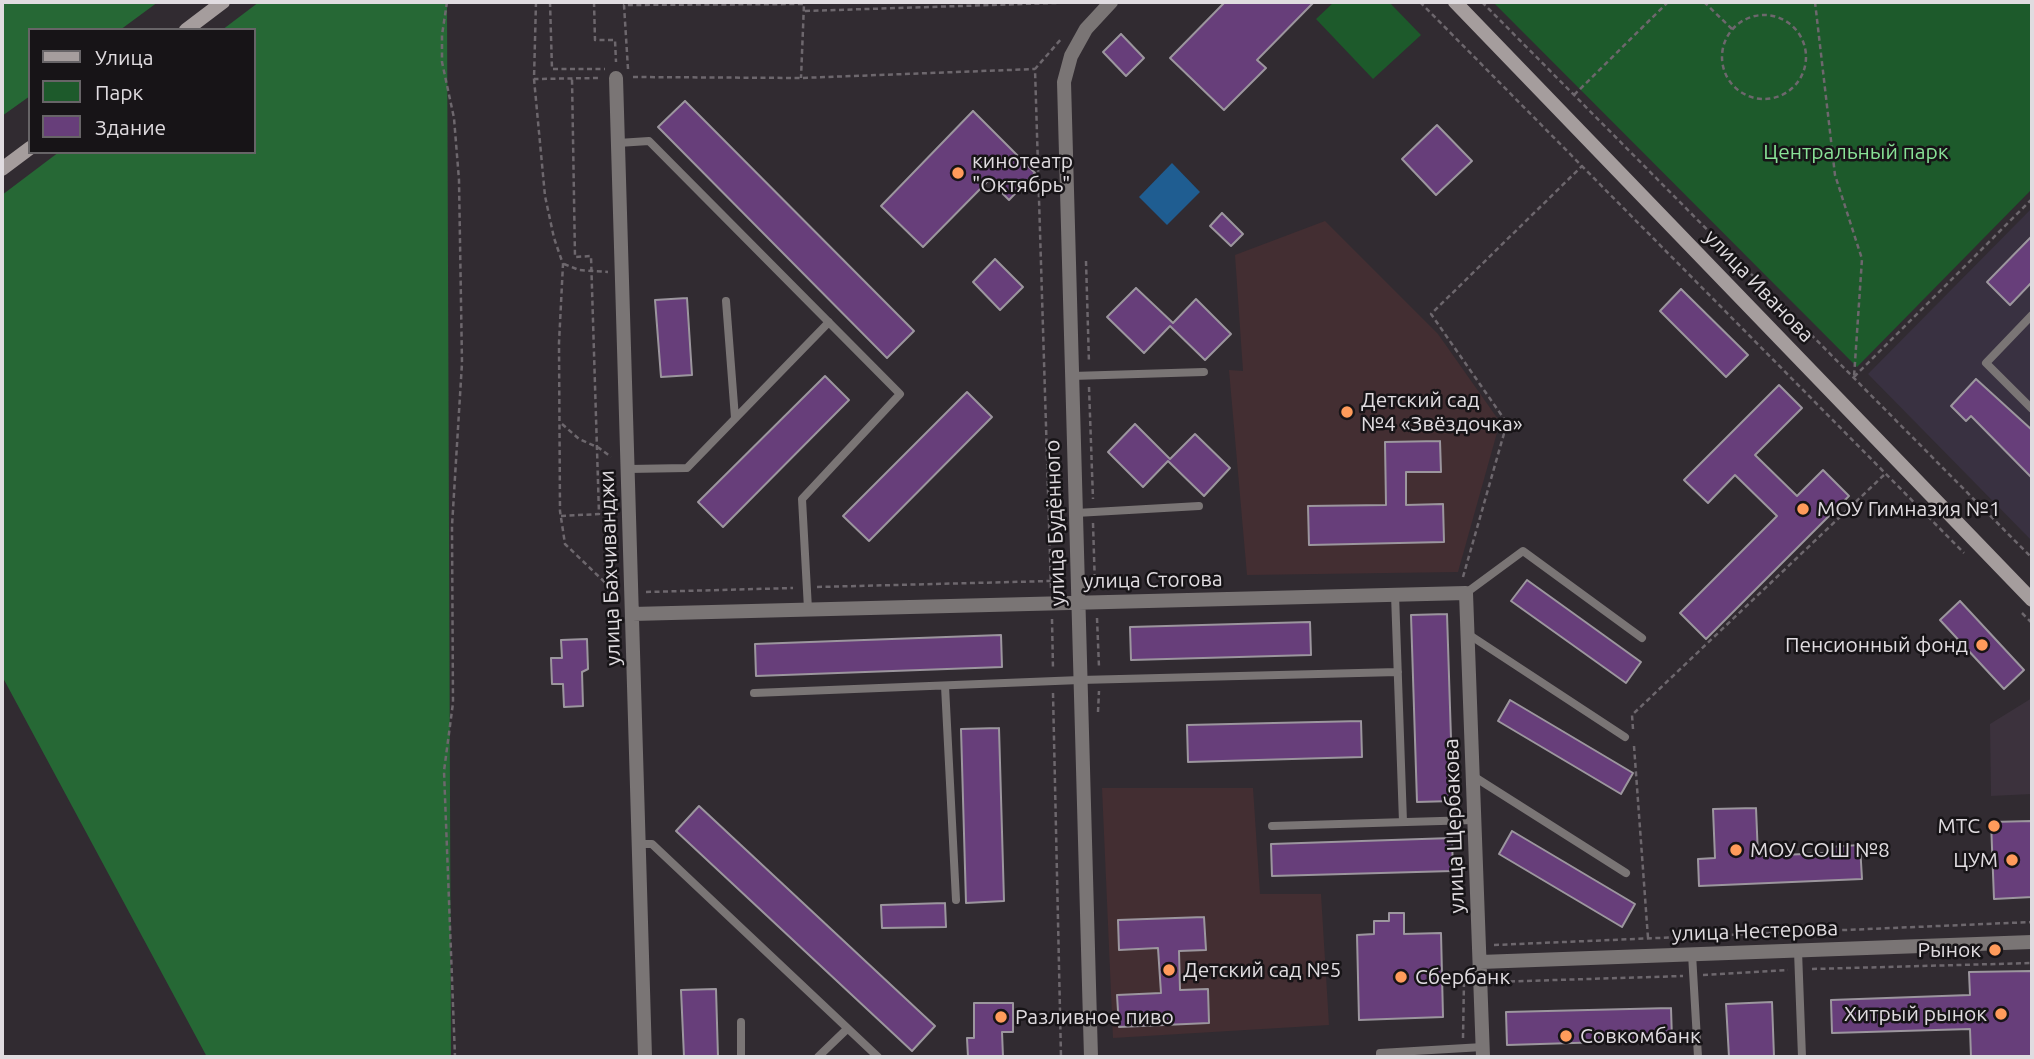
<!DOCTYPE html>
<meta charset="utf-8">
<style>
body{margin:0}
#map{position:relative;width:2034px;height:1059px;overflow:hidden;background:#312b31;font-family:Ubuntu,sans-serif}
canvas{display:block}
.frame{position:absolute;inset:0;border:4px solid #e0dce0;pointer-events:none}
.legend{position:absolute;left:28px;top:28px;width:228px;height:126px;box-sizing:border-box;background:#171417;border:2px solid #676467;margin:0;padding:9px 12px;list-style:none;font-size:21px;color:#e0dce0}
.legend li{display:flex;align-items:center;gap:14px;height:35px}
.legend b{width:35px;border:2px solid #676467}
</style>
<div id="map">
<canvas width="2034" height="1059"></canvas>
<div class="frame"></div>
<ul class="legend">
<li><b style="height:9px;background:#a59d9d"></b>Улица</li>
<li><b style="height:19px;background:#1d5a2b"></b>Парк</li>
<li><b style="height:19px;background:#673e7a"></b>Здание</li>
</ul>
</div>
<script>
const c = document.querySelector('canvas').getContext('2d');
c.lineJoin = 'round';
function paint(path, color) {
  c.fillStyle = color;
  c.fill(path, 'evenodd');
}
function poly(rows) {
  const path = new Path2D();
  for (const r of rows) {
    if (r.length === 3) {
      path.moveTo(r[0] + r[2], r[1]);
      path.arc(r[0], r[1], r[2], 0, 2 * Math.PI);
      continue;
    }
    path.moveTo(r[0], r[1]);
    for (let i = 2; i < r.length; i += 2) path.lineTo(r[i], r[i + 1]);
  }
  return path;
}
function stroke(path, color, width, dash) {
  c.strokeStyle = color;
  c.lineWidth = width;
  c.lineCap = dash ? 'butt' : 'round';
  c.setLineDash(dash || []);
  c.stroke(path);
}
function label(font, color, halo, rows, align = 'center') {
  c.font = font + ' Ubuntu,sans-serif';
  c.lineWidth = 5;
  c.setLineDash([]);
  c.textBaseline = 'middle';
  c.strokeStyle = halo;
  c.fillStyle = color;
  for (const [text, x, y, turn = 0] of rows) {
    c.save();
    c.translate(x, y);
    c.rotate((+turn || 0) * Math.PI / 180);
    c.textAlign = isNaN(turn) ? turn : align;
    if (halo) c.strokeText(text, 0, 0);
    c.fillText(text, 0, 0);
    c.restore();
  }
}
paint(poly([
 [2032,698,2032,794,1991,796,1990,724]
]), '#3c323d');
paint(poly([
 [1325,221,1438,334,1500,422,1458,572,1247,575,1229,370,1243,371,1235,255],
 [1102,788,1253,788,1260,894,1321,894,1329,1025,1113,1038]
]), '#432e32');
paint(poly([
 [2032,208,2032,541,1868,374]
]), '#393141');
paint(poly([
 [1334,2,1389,2,1421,35,1373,79,1316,19],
 [1493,2,2032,2,2032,189,1857,367]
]), '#1d5a2b');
paint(poly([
 [2,2,158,2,120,30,30,30,30,96,2,116],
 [259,2,447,2,451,1057,207,1057,2,676,2,195,59,152,254,152,254,30,222,30]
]), '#266835');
paint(poly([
 [1172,163,1200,192,1167,225,1139,197]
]), '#1f5d91');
const building = poly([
 [1225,2,1314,2,1257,60,1266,68,1224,110,1170,58,1225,2],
 [1121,34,1144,58,1126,76,1103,52,1121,34],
 [685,101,914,331,887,358,658,127,685,101],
 [973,111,1035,173,1009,200,989,180,923,247,881,206,973,111],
 [1437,125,1472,161,1436,195,1402,159,1437,125],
 [1222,213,1243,234,1231,246,1210,226,1222,213],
 [2032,236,2032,282,2010,305,1987,282,2032,236],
 [995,259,1023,287,1000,310,973,282,995,259],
 [1136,288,1173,323,1196,299,1231,334,1205,360,1170,326,1144,353,1107,317,1136,288],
 [1681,289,1748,355,1726,377,1660,311,1681,289],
 [687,298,692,375,661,377,655,300,687,298],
 [825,376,849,400,723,527,698,502,825,376],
 [1976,379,2032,430,2032,478,1971,416,1966,421,1951,406,1976,379],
 [1779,385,1802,408,1755,455,1797,496,1823,470,1849,496,1706,639,1680,613,1777,516,1735,475,1708,503,1684,480,1779,385],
 [967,392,992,417,869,541,843,516,967,392],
 [1135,424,1170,459,1195,434,1230,468,1204,496,1168,461,1143,487,1108,452,1135,424],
 [1440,441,1441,472,1406,472,1406,505,1443,504,1444,542,1309,545,1308,506,1386,505,1385,442,1440,441],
 [1527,580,1641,662,1626,683,1511,601,1527,580],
 [1960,601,2024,670,2004,689,1940,620,1960,601],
 [1447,614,1453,801,1417,802,1411,615,1447,614],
 [1310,622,1311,655,1131,660,1130,627,1310,622],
 [1001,635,1002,667,756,676,755,644,1001,635],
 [587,639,588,669,582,672,583,706,564,707,563,684,552,684,551,658,562,658,561,640,587,639],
 [1510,700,1633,773,1621,794,1498,721,1510,700],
 [1361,721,1362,757,1188,762,1187,725,1361,721],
 [999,728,1004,901,966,903,961,729,999,728],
 [699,806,935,1026,912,1051,676,831,699,806],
 [1756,808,1758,856,1828,853,1828,847,1860,845,1862,879,1699,886,1698,859,1715,858,1713,809,1756,808],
 [2032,821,2032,897,1994,899,1991,822,2032,821],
 [1512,831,1635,904,1622,927,1499,854,1512,831],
 [1452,838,1453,871,1272,876,1271,844,1452,838],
 [945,903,946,927,882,928,881,905,945,903],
 [1389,913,1404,913,1404,934,1441,933,1443,1017,1359,1020,1357,935,1374,934,1374,921,1389,921,1389,913],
 [1204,917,1206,950,1179,951,1180,990,1208,989,1209,1023,1119,1027,1117,995,1161,993,1158,948,1119,950,1118,920,1204,917],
 [2032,971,2032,1057,1971,1057,1970,1029,1832,1033,1831,1000,1970,995,1969,972,2032,971],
 [716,989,718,1057,684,1057,681,990,716,989],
 [1772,1002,1774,1057,1729,1057,1726,1004,1772,1002],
 [974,1003,1013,1003,1013,1032,1002,1032,1003,1057,968,1057,967,1038,974,1038,974,1003],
 [1671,1008,1672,1040,1507,1045,1506,1012,1671,1008]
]);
paint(building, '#673e7a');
stroke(building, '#9c969e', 2);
stroke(poly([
 [447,2,442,35,442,62,454,118,459,180,462,363,452,526,453,703,444,771,455,1057],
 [536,2,534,79,600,78],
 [550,2,552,69,605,69],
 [594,2,595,40,615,40,616,62],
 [1420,2,1964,553],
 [1482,2,2032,558],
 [1704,2,1732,29],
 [1815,2,1835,175,1862,259,1854,377],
 [805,11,1084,2],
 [1764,57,42],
 [628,69,624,5,804,4,801,78],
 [633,77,801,78,1035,69],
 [534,79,545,196,554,238,563,264,559,343,560,511,565,544,617,594],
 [1574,95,1668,2],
 [1086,261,1089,363],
 [564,264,579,270,608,272],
 [1854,377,2032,199],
 [1089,387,1093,499],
 [562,424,579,439,599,448,611,457],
 [561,516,599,514,591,256,575,257,572,78],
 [1093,523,1095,587],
 [1463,577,1507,423,1431,314,1582,166],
 [817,587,1051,581],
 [1051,588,1035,69,1062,38],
 [646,592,793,588],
 [2022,613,2032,623],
 [1097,618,1099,667],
 [1052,619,1053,669],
 [1053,693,1061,1057],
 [1098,712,1099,691],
 [1633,729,1632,715,1885,474],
 [1634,746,1648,938],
 [1494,945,2032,922],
 [1812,969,2032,963],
 [1703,975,1788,970],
 [1493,982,1683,976],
 [1463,1038,1464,981]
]), '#6d676d', 2.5, [5, 3.5]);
stroke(poly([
 [618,143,649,141,900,394,802,499,808,609],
 [726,301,735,418],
 [2032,315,1986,363,2032,409],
 [1072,376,1204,372],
 [628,469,687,468,829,322],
 [1076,513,1199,506],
 [1466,593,1523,551,1642,638],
 [1395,594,1403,822],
 [1468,634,1625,737],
 [945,686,956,900],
 [754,693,1080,680,1398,672],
 [1473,776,1626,873],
 [1272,826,1474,820],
 [639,844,652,844,878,1057],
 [1798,951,1802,1057],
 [1692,954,1698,1057],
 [741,1022,741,1057],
 [818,1057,847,1029],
 [1380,1057,1380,1053,1483,1047]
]), '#7a7575', 8);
stroke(poly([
 [616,78,645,1057],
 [632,614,1466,593,1483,1057],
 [1480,962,2032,942],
 [1091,1057,1064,82,1071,56,1086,29,1111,2]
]), '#7a7575', 14);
stroke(poly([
 [1455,2,2032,600],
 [186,30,223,2],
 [2,169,30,148]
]), '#a59d9d', 14);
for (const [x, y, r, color] of [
 [958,173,7,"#ff9b5b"],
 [1347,412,7,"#ff9b5b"],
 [1803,509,7,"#ff9b5b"],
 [1982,645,7,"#ff9b5b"],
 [1994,826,7,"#ff9b5b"],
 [1736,850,7,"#ff9b5b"],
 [2012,860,7,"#ff9b5b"],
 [1995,950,7,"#ff9b5b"],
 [1169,970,7,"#ff9b5b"],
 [1401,977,7,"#ff9b5b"],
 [2001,1014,7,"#ff9b5b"],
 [1001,1017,7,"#ff9b5b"],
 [1566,1036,7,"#ff9b5b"]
]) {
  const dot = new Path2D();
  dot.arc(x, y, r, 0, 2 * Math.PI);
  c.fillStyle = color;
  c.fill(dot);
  stroke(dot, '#171417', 2.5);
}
label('21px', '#89e297', '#171417', [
 ["Центральный парк",1856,152]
]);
label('21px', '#e0dce0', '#171417', [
 ["кинотеатр",972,161],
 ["\"Октябрь\"",972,185],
 ["Детский сад",1361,400],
 ["№4 «Звёздочка»",1361,424],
 ["МОУ Гимназия №1",1817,509],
 ["Пенсионный фонд",1968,645,"right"],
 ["МТС",1980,826,"right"],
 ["МОУ СОШ №8",1750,850],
 ["ЦУМ",1998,860,"right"],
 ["Рынок",1981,950,"right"],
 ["Детский сад №5",1183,970],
 ["Сбербанк",1415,977],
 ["Хитрый рынок",1987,1014,"right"],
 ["Разливное пиво",1015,1017],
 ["Совкомбанк",1580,1036]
], 'left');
label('21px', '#e0dce0', '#171417', [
 ["улица Иванова",1759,286,46],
 ["улица Будённого",1055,523,-92],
 ["улица Бахчиванджи",610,568,-92],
 ["улица Стогова",1153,580,-1],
 ["улица Щербакова",1454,826,-92],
 ["улица Нестерова",1755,931,-2]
]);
</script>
